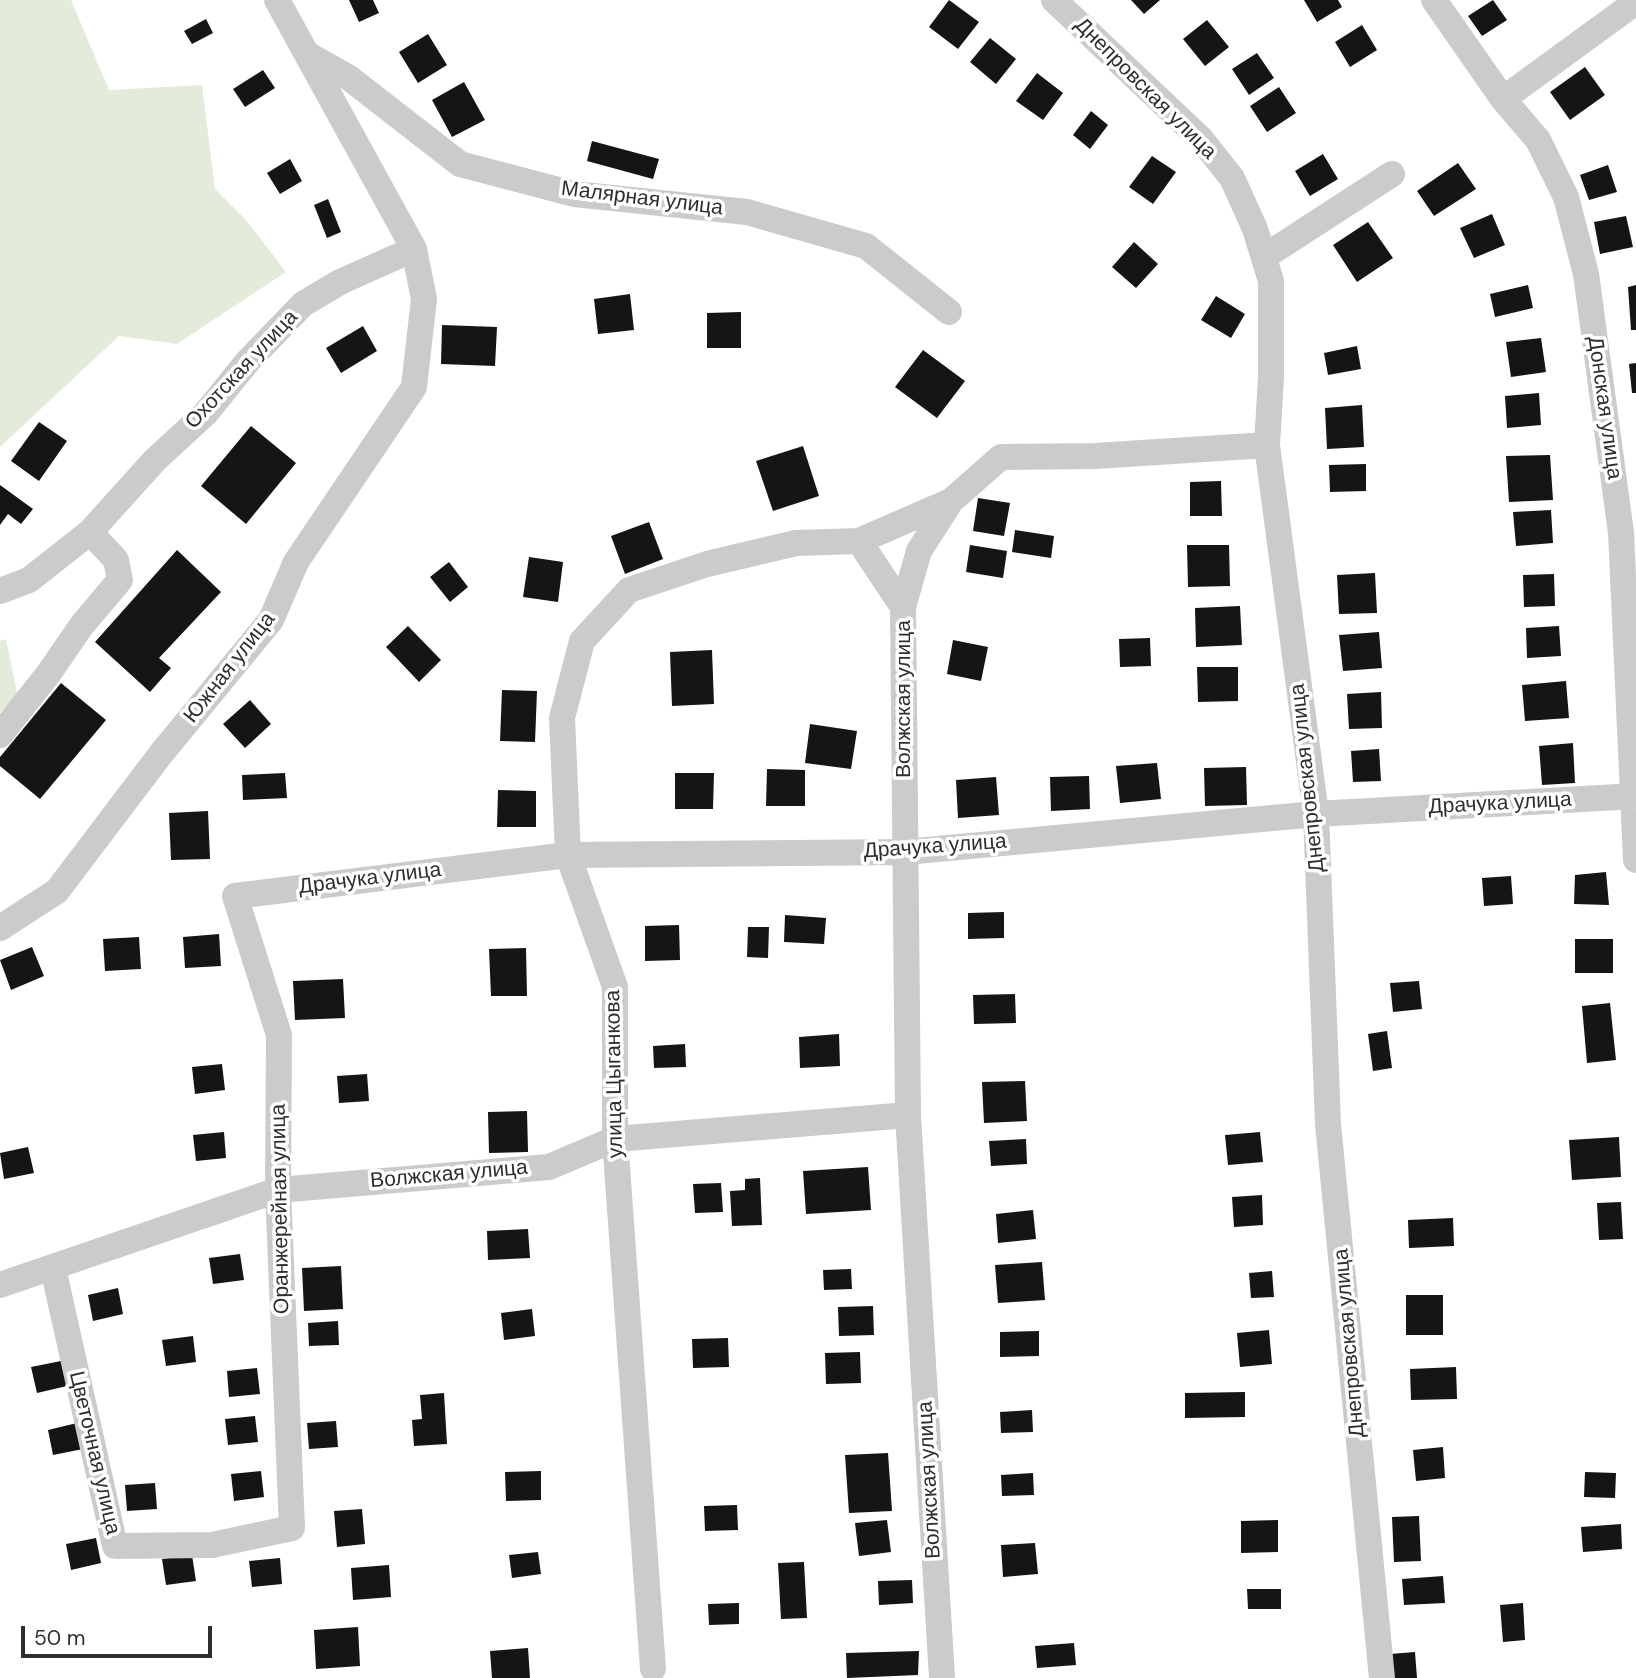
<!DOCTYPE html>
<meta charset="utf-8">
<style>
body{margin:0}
#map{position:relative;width:1636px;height:1678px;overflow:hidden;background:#fff;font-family:"DM Sans",sans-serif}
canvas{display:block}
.scale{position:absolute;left:21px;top:1626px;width:191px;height:32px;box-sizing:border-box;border:4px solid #2e2e2e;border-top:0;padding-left:9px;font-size:21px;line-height:24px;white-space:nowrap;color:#2e2e2e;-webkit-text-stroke:5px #fff;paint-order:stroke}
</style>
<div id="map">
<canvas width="1636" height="1678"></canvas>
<div class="scale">50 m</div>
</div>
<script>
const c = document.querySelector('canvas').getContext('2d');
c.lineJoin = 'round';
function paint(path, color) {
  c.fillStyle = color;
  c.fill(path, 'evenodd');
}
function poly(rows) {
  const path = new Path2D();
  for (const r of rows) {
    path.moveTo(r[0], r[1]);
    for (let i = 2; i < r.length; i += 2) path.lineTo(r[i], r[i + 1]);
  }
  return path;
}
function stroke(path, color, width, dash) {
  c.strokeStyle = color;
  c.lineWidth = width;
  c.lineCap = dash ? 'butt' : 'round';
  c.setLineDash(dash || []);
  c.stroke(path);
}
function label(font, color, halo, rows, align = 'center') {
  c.font = font + ' "DM Sans",sans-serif';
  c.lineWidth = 7;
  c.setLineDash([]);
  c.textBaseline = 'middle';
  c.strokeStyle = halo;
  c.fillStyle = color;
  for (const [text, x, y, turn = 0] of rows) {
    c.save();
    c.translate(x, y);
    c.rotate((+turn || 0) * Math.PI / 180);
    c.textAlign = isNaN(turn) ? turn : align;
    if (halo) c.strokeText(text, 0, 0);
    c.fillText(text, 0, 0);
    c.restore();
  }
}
paint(poly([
 [0,0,71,0,109,90,202,85,215,189,247,221,286,272,177,344,119,336,0,447],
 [6,639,18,697,0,712,0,641]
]), '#e3ecdb');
paint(poly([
 [349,0,373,0,379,13,359,22],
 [949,0,979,22,958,49,929,27],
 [1131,0,1160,0,1144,14],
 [1304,0,1338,0,1342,7,1317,22],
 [1493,0,1507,20,1482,36,1468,16],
 [206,19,213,33,192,44,184,31],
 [1207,20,1229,47,1205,66,1183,39],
 [1362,25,1377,50,1350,67,1335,42],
 [428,34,447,65,418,83,399,52],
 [990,38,1016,59,996,84,970,62],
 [1257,53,1274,78,1249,95,1232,69],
 [1585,67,1605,95,1570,120,1550,92],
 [263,70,275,88,245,107,233,89],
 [1037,73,1063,93,1043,120,1016,101],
 [464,82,485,120,452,137,432,100],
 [1279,87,1296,113,1267,132,1250,106],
 [1091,111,1108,125,1090,149,1073,135],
 [592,141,659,159,653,179,587,161],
 [1323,154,1338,179,1310,196,1295,171],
 [1152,156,1176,172,1153,204,1129,187],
 [290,159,302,181,280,194,267,173],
 [1458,163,1476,189,1434,216,1417,191],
 [1608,165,1617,192,1589,200,1580,175],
 [328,199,341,232,327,238,314,205],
 [1492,214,1505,245,1474,258,1460,228],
 [1626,216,1633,247,1600,254,1594,222],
 [1368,222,1393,258,1357,282,1333,245],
 [1134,242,1158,264,1136,288,1112,267],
 [1528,285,1533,308,1495,317,1490,294],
 [1636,285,1636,330,1631,330,1628,287],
 [630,294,634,330,598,334,594,299],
 [1216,296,1245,314,1231,338,1201,320],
 [741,312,741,348,707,348,707,313],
 [442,325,497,327,495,366,441,364],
 [363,326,377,351,341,373,326,348],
 [1541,338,1546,372,1511,377,1506,342],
 [1357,346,1361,369,1328,375,1324,353],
 [923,350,965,381,937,418,895,387],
 [1636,363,1636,393,1632,393,1629,364],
 [1539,393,1541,425,1507,428,1505,396],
 [1362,405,1364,447,1327,449,1325,408],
 [39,422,67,441,39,481,11,461],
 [251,426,296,463,246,524,201,486],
 [803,446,819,496,773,511,756,461],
 [1550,455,1553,500,1509,502,1506,456],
 [1366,464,1366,491,1330,492,1329,465],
 [1221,481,1222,516,1190,516,1190,482],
 [0,485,33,509,21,524,8,514,0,525],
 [978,498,1010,503,1004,536,973,531],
 [1551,510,1553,543,1516,546,1513,512],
 [649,522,663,559,625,574,611,536],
 [1015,530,1054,536,1051,558,1012,552],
 [970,545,1007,551,1003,578,966,572],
 [1187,545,1229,545,1230,586,1188,587],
 [177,550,221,592,159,658,171,668,150,692,95,642],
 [529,557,563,562,558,602,523,597],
 [449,562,468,587,450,602,430,577],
 [1375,573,1377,613,1339,614,1337,575],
 [1554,574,1555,606,1524,607,1523,575],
 [1240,606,1242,645,1196,647,1195,608],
 [408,626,441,660,419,682,386,647],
 [1559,626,1561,656,1527,658,1526,628],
 [1379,632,1382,668,1343,671,1339,635],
 [1150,638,1151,666,1120,667,1119,639],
 [953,640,988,647,981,681,947,674],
 [712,650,714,704,672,706,670,652],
 [1197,667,1238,667,1238,701,1198,702],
 [1566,681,1569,718,1525,721,1522,685],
 [61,683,106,720,40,799,0,766,0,757],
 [502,690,537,691,535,742,500,741],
 [1381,692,1382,728,1349,729,1347,694],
 [250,700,271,724,245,748,223,724],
 [810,724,857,731,851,769,805,763],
 [1573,743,1575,783,1542,785,1539,746],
 [1379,749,1381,781,1353,782,1351,751],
 [1157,763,1161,799,1120,803,1116,766],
 [1246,767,1247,805,1205,806,1204,768],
 [767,769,805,770,805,806,766,806],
 [285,773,287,798,243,800,242,775],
 [675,773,714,773,713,809,675,809],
 [1089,776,1090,809,1051,811,1050,777],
 [996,777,999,815,958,818,956,780],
 [498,790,536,791,536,827,497,827],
 [208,811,210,859,171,860,169,813],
 [1606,872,1609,905,1574,904,1575,875],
 [1511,876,1513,904,1484,906,1482,878],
 [1004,912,1004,938,968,939,968,913],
 [785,915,826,918,824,944,784,942],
 [679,925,680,960,645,961,645,926],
 [748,927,769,927,768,958,747,957],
 [219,934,221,966,185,968,183,937],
 [139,937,141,969,105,971,103,939],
 [1575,939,1613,939,1613,973,1575,973],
 [32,947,44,976,11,990,0,960],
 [526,948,527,996,491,996,489,949],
 [343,979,345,1018,295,1020,293,981],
 [1419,981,1422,1009,1393,1012,1390,983],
 [1015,994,1016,1023,974,1024,973,995],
 [1610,1003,1616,1060,1587,1063,1582,1006],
 [1387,1031,1392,1068,1373,1071,1368,1034],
 [839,1034,840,1066,800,1068,799,1037],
 [685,1044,686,1067,654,1068,653,1046],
 [222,1064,225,1090,195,1094,192,1067],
 [367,1074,369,1101,339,1103,337,1076],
 [1025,1081,1027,1121,984,1123,982,1082],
 [527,1111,528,1152,489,1153,488,1112],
 [224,1132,226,1158,196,1161,193,1135],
 [1260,1132,1263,1162,1228,1165,1225,1135],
 [1619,1137,1621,1177,1572,1180,1569,1140],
 [1026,1139,1027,1164,991,1166,989,1141],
 [28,1147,34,1173,4,1179,0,1153],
 [868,1167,871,1210,806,1214,803,1171],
 [760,1178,762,1225,732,1226,730,1191,745,1190,745,1179],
 [721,1183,723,1212,695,1213,693,1184],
 [1262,1195,1263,1225,1234,1227,1232,1197],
 [1621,1202,1623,1239,1599,1240,1597,1203],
 [1033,1210,1036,1239,998,1243,996,1214],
 [1453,1218,1454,1246,1409,1248,1408,1220],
 [528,1229,530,1258,488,1260,487,1231],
 [240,1254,244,1280,213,1284,209,1258],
 [1042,1262,1045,1300,998,1303,995,1265],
 [341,1266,343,1309,304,1311,302,1268],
 [851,1269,852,1289,824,1290,823,1270],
 [1272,1271,1274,1297,1251,1298,1249,1273],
 [118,1288,123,1314,93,1321,88,1295],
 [1406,1295,1443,1295,1443,1335,1406,1335],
 [873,1306,874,1335,839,1336,838,1307],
 [532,1309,535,1336,504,1340,501,1313],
 [338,1321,339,1345,309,1346,308,1323],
 [1269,1330,1272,1364,1240,1367,1237,1333],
 [1039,1331,1039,1356,1000,1357,1000,1332],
 [193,1336,196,1362,166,1366,162,1340],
 [728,1338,729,1367,693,1368,692,1339],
 [860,1352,861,1383,826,1384,825,1353],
 [61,1361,67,1386,37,1393,31,1367],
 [1456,1367,1457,1399,1411,1400,1410,1369],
 [257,1368,260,1394,229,1397,227,1371],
 [1245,1392,1245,1417,1185,1418,1185,1393],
 [444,1393,447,1444,414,1446,412,1420,422,1419,420,1395],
 [1032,1410,1033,1432,1001,1433,1000,1412],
 [255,1416,258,1442,228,1445,225,1419],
 [336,1421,338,1447,309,1449,307,1423],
 [77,1423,83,1449,53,1455,48,1430],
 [1443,1447,1445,1478,1416,1481,1413,1450],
 [888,1453,892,1511,849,1513,845,1455],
 [261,1471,264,1497,234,1501,231,1474],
 [541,1471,541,1500,506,1501,505,1472],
 [1585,1472,1616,1473,1615,1498,1584,1497],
 [1033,1473,1034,1495,1002,1496,1001,1475],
 [155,1483,157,1509,127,1511,125,1485],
 [737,1505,738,1530,705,1531,704,1506],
 [362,1509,365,1544,337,1547,334,1511],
 [1419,1516,1421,1561,1394,1562,1392,1517],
 [887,1520,891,1552,859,1556,855,1523],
 [1278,1520,1278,1552,1241,1553,1241,1521],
 [1621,1524,1622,1549,1583,1552,1581,1527],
 [96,1538,101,1563,71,1570,66,1544],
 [1035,1543,1038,1574,1003,1577,1001,1545],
 [538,1552,541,1574,512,1578,509,1555],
 [192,1555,196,1581,166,1585,162,1559],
 [280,1558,282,1584,252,1587,249,1561],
 [804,1562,807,1618,781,1619,778,1563],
 [389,1565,391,1597,353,1600,351,1568],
 [1443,1576,1445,1603,1404,1605,1402,1579],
 [912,1580,913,1603,879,1605,878,1581],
 [1247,1589,1281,1589,1281,1609,1248,1609],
 [739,1603,739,1624,709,1625,708,1604],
 [1523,1603,1525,1640,1503,1642,1500,1605],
 [358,1627,360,1666,316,1669,314,1630],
 [1074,1643,1076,1665,1037,1668,1035,1646],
 [528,1648,530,1678,492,1678,490,1651],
 [919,1651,918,1675,847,1678,846,1653],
 [1415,1652,1417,1678,1392,1678,1390,1654]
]), '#151515');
stroke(poly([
 [1054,0,1201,139,1232,178,1255,229,1271,281,1271,377,1267,445,1316,814,1328,1124,1382,1678],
 [1434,0,1503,99,1538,140,1566,197,1586,274,1621,533,1636,860],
 [307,54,348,77,460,164,574,194,747,212,866,246,949,312],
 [1503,99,1636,2],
 [1264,257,1392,174],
 [859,541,903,607],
 [0,591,29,580,90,532,155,460,206,413,248,361,303,304,340,282,414,249,277,0],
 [0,735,49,673,82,625,120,580,116,560,90,532],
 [0,928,57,891,160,755,271,620,296,562,414,387,424,299,414,249],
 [53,1268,115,1546,212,1545,292,1528,278,1190,279,1035,235,896,568,855,905,852,1316,814,1636,796],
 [0,1285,278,1190,549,1167,615,1139,908,1115],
 [653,1669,615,1139,615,987,568,855,562,718,582,641,629,590,707,564,796,543,859,541,951,501],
 [942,1678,908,1115,903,607,919,551,951,501,1001,457,1095,456,1267,445]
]), '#cbcbcb', 26);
label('21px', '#2e2e2e', '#fff', [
 ["Днепровская улица",1145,89,45],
 ["Малярная улица",642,199,7],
 ["Охотская улица",242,370,-47],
 ["Донская улица",1604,408,82],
 ["Южная улица",230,668,-52],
 ["Волжская улица",904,699,-90],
 ["Днепровская улица",1308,778,-96],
 ["Драчука улица",1500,804,-3],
 ["Драчука улица",935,847,-4],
 ["Драчука улица",370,879,-7],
 ["улица Цыганкова",615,1074,-91],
 ["Волжская улица",449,1175,-5],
 ["Оранжерейная улица",281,1209,-91],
 ["Днепровская улица",1350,1343,-95],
 ["Цветочная улица",94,1453,77],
 ["Волжская улица",930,1480,-93]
]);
</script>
